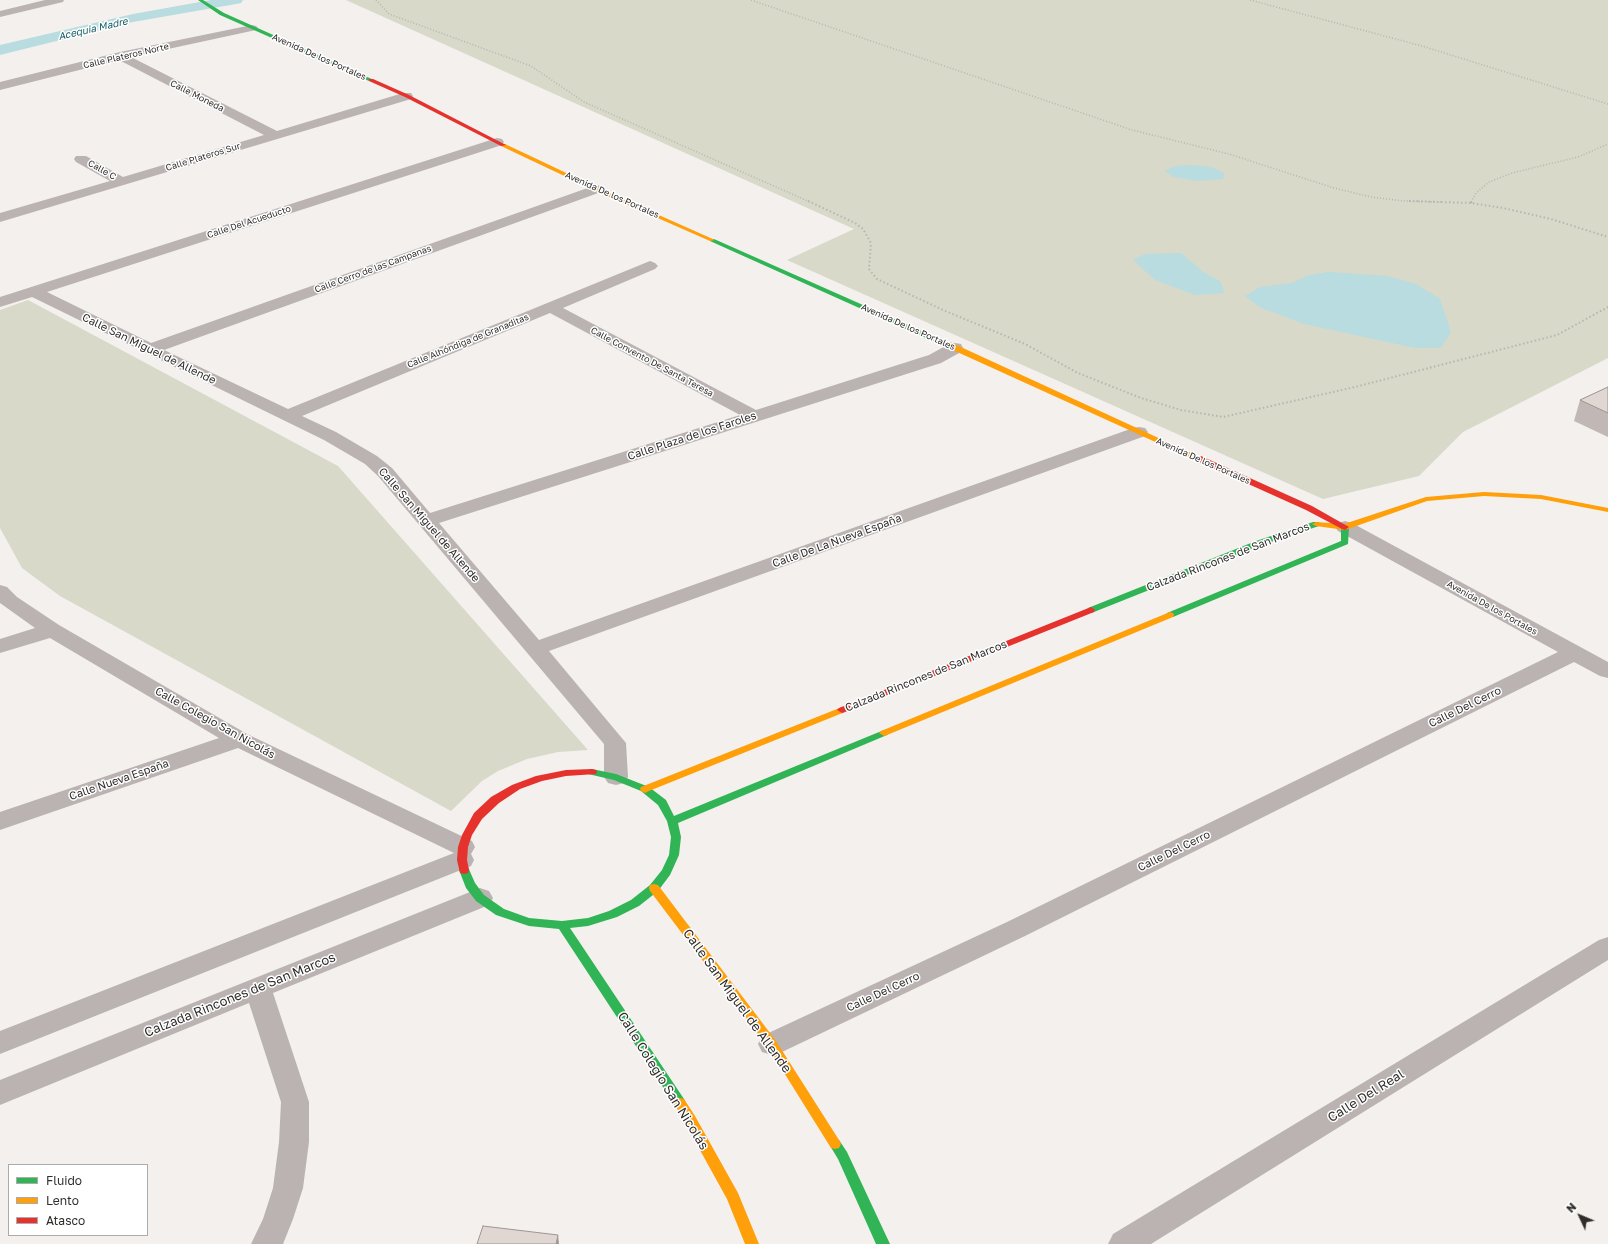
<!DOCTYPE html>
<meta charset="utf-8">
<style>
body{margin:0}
#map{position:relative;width:1608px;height:1244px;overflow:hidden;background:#f3f0ed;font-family:"Golos Text",sans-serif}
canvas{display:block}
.legend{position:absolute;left:8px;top:1164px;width:140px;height:72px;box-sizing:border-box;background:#fff;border:1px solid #acabab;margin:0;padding:5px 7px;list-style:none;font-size:12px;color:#302e2c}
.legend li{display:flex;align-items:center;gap:8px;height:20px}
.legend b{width:20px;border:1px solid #acabab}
.north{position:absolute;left:1560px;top:1196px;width:40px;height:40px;-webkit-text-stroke:3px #fff;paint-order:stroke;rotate:314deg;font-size:11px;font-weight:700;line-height:16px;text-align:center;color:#302e2c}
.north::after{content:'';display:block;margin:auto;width:14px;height:18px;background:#302e2c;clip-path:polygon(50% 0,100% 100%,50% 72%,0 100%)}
</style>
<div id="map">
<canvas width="1608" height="1244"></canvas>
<ul class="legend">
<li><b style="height:5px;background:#30b455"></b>Fluido</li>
<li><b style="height:5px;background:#ff9f0a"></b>Lento</li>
<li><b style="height:5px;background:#e5322d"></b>Atasco</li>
</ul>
<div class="north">N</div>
</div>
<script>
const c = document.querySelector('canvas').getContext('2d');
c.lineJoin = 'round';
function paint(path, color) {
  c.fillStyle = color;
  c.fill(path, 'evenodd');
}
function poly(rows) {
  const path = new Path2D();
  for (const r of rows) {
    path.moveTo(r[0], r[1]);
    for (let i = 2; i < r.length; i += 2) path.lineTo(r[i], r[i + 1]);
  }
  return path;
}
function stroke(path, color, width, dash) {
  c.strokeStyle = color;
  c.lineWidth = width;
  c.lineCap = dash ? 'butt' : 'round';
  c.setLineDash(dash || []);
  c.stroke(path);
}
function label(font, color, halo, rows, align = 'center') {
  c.font = font + ' "Golos Text",sans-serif';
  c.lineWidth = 3;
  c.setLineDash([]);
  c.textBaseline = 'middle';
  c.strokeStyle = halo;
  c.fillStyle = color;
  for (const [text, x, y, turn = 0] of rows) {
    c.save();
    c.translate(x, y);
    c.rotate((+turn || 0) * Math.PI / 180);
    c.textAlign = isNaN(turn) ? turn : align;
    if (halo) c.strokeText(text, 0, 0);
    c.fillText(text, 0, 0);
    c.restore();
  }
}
paint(poly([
 [346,0,1608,0,1608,358,1463,432,1419,476,1323,499,787,260,854,229],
 [28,300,338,466,588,750,558,752,527,759,498,771,482,781,451,811,60,596,22,568,0,528,0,310]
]), '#d8d9c9');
paint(poly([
 [1190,165,1211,167,1224,173,1223,179,1196,181,1174,177,1165,171,1175,166],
 [1181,253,1202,271,1221,282,1224,293,1195,295,1155,280,1133,260,1145,254],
 [1328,272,1387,276,1416,284,1440,299,1451,332,1441,348,1415,348,1304,324,1259,307,1245,296,1260,287,1292,283,1309,275]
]), '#b8dcdf');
paint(poly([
 [211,0,243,0,241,3,236,4,133,22,0,55,0,45,133,14,211,0]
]), '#b8dcdf');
stroke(poly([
 [376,0,389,14,531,66,584,102,810,202],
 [751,0,1132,130,1229,154,1334,188,1371,197,1404,201,1442,202],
 [1250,0,1422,46,1608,104],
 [1471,202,1476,193,1489,182,1512,173,1578,157,1608,144]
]), '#b8b4b2', 1.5, [1, 2]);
stroke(poly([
 [808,201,855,223,863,229,871,243,869,269,877,279,943,310,1025,344,1078,373,1141,398,1181,410,1223,417,1355,387,1557,335,1608,307],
 [1409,201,1471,203,1503,208,1551,219,1608,237],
 [1471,203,1472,201]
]), '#b8b4b2', 2, [1.5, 2.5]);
paint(poly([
 [45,0,64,0,63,2,0,17,0,11,45,0],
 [252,25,256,26,258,28,256,30,131,57,277,131,403,93,411,93,413,96,411,99,0,222,0,213,110,181,76,162,74,159,76,156,86,156,123,177,264,135,119,60,0,90,0,82,120,52,252,25],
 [497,138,502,139,504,142,502,145,47,292,151,343,596,185,601,186,603,189,601,192,164,350,288,409,650,261,655,263,658,266,655,269,563,308,756,410,929,355,949,344,955,343,961,344,963,348,961,352,941,363,439,523,539,640,1133,428,1139,427,1145,428,1148,432,1145,436,549,651,626,743,628,777,624,783,616,785,608,783,604,777,604,744,378,476,365,464,324,440,32,297,0,307,0,297,497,138],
 [550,313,740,415,430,513,392,468,377,456,336,432,302,416,550,313],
 [1345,521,1352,523,1608,662,1608,678,1600,676,1574,662,1025,936,782,1052,772,1055,762,1052,758,1044,762,1036,1007,922,1558,652,1338,531,1335,527,1338,523,1345,521],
 [0,585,7,587,17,597,59,625,247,734,472,841,475,847,471,854,474,860,471,866,0,1054,0,1031,454,853,238,748,0,830,0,812,219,738,50,638,0,653,0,639,35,628,0,603,0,585],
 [480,888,489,891,493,898,489,905,273,993,309,1102,309,1142,303,1188,293,1219,283,1244,251,1244,263,1219,273,1188,279,1142,281,1102,249,1003,0,1105,0,1080,480,888],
 [1608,937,1608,960,1151,1244,1108,1244,1113,1234,1599,940,1608,937]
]), '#bab3b2');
paint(poly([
 [198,0,203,0,224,13,374,80,369,81,220,15,198,0],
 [710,239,714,239,951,344,947,346,944,346,710,241,710,239],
 [1313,522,1319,522,1320,524,1319,526,1262,545,1094,612,1091,613,1087,610,1088,608,1256,541,1313,522],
 [1345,524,1349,527,1348,544,1173,617,1167,617,1166,615,1167,613,1341,541,1341,527,1345,524],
 [884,730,889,733,887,735,678,823,681,837,679,855,670,875,658,891,639,906,617,917,588,926,570,928,684,1099,686,1103,684,1107,680,1108,676,1107,559,929,529,926,496,915,476,901,466,888,459,870,460,867,464,866,468,867,475,883,484,895,504,909,529,918,562,921,588,918,609,911,631,900,650,885,662,870,669,855,671,837,667,821,658,805,641,791,614,780,588,774,587,772,588,770,592,769,616,774,649,787,666,800,674,816,884,730],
 [835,1139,839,1140,847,1152,890,1244,876,1244,838,1159,829,1144,831,1140,835,1139]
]), '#30b455');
paint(poly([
 [501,144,505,144,598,188,715,240,710,241,594,190,501,146,501,144],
 [944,342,950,342,1202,458,1198,460,1195,460,944,346,944,342],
 [1484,492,1541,495,1608,508,1608,512,1541,499,1484,496,1427,501,1345,530,1316,526,1312,524,1316,522,1344,524,1426,497,1484,492],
 [1170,612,1173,613,1174,615,1173,617,887,735,884,736,879,733,881,731,1170,612],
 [842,707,845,708,847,710,845,712,649,791,645,793,641,791,640,789,641,787,842,707],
 [654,884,658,885,776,1041,839,1140,841,1144,839,1148,835,1149,831,1148,768,1047,650,891,649,888,650,885,654,884],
 [680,1098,684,1099,695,1116,738,1193,759,1244,745,1244,727,1199,674,1103,676,1099,680,1098]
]), '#ff9f0a');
paint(poly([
 [369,79,373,79,409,95,506,145,501,146,405,97,369,81,369,79],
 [1195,456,1201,456,1312,506,1349,527,1345,530,1342,529,1306,510,1195,460,1194,458,1195,456],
 [1091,607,1095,610,1094,612,845,712,842,713,837,710,839,708,1091,607],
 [592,769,596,770,597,772,596,774,566,776,542,781,520,789,499,803,482,819,472,835,468,847,467,860,469,870,468,873,464,874,460,873,457,860,458,847,462,835,474,813,491,797,512,785,536,776,566,770,592,769]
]), '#e5322d');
paint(poly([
 [1608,387,1608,437,1574,421,1580,400]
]), '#c1b8b5');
paint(poly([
 [558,1235,559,1244,556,1244]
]), '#9d9693');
const building = poly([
 [1608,387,1608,413,1580,400,1608,387],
 [483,1226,558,1235,556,1244,477,1244,483,1226]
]);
paint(building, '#e0d6d2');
stroke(building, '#9d9693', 1);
label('9px', '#302e2c', '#fff', [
 ["Calle Plateros Norte",126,56,-13],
 ["Avenida De los Portales",319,57,24],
 ["Calle Moneda",197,96,27],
 ["Calle Plateros Sur",203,157,-17],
 ["Calle C",102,170,29],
 ["Avenida De los Portales",612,195,24],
 ["Calle Del Acueducto",249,222,-18],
 ["Calle Cerro de las Campanas",373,269,-20],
 ["Avenida De los Portales",908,327,24],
 ["Calle Alhóndiga de Granaditas",468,341,-22],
 ["Calle Convento De Santa Teresa",652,362,28],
 ["Avenida De los Portales",1203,461,24],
 ["Avenida De los Portales",1492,608,29]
]);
label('italic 10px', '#115b63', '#fff', [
 ["Acequia Madre",93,29,-13]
]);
label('11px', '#302e2c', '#fff', [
 ["Calle San Miguel de Allende",149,349,26],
 ["Calle Plaza de los Faroles",692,436,-18],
 ["Calle San Miguel de Allende",429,525,49],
 ["Calle De La Nueva España",837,541,-20],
 ["Calzada Rincones de San Marcos",1228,557,-21],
 ["Calzada Rincones de San Marcos",926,676,-22],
 ["Calle Del Cerro",1465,707,-26],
 ["Calle Colegio San Nicolás",215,723,29],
 ["Calle Nueva España",119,780,-19],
 ["Calle Del Cerro",1174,851,-26],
 ["Calle Del Cerro",883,992,-25]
]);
label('13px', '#302e2c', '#fff', [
 ["Calzada Rincones de San Marcos",240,995,-22],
 ["Calle San Miguel de Allende",737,1001,54],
 ["Calle Colegio San Nicolás",663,1081,58],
 ["Calle Del Real",1366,1096,-32]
]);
</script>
